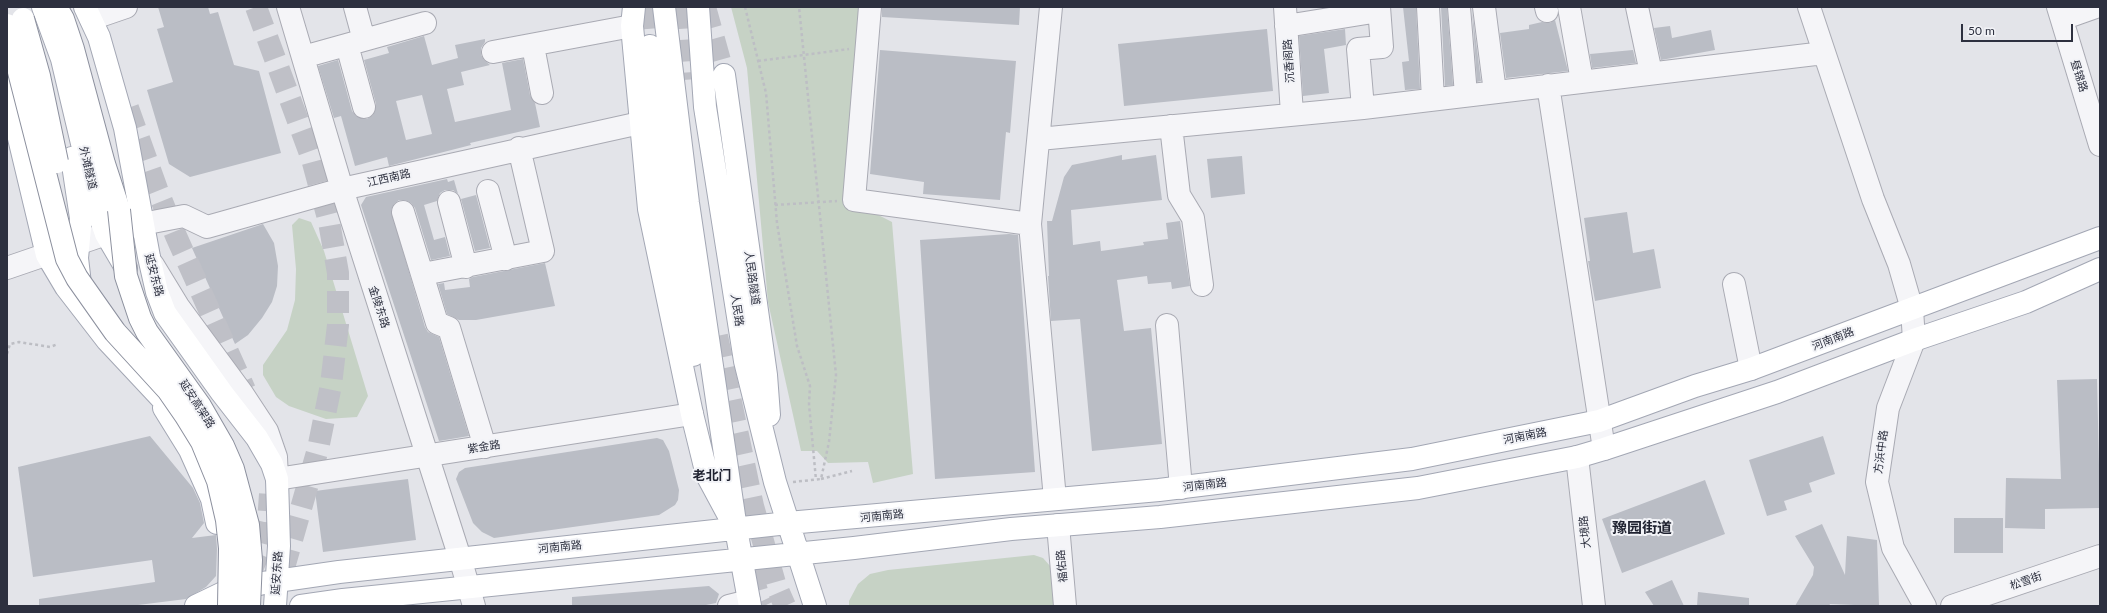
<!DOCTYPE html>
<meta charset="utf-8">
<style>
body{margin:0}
#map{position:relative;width:2107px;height:613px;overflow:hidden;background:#e3e4e9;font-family:Lato,sans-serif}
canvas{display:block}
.frame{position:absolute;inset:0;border:8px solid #2d303f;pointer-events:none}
.scale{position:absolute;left:1961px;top:24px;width:112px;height:18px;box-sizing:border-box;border:2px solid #2d303f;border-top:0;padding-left:5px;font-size:12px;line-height:14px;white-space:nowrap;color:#2d303f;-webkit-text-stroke:3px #f2f3f7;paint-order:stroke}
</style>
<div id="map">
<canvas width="2107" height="613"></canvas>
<div class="frame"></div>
<div class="scale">50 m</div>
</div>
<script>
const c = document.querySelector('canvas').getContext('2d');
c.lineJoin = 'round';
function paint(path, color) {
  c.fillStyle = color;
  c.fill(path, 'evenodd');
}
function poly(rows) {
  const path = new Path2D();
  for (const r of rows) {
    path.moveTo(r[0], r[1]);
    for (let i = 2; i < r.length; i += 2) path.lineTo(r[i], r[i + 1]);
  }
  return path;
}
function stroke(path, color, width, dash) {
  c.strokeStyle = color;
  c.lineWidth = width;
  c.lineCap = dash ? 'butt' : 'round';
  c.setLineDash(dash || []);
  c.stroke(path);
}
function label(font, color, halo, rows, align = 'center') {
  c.font = font + ' Lato,"Noto Sans SC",sans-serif';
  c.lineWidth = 4;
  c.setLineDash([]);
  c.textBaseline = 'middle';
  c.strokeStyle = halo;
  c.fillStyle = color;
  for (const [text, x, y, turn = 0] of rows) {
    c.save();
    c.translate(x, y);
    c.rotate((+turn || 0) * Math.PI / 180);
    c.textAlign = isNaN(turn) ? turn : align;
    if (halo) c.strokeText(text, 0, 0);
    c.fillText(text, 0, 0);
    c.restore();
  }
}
paint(poly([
 [731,7,860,7,849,200,892,222,913,474,873,483,868,462,828,463,817,451,801,451,768,302,747,68],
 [299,218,311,222,324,251,368,396,357,417,326,419,289,406,276,397,263,375,263,365,287,330,295,300,296,269,292,225],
 [1034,555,1043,558,1051,567,1054,606,849,606,849,601,858,584,870,574,888,570]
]), '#c6d2c5');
paint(poly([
 [158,7,208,7,210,14,218,12,234,65,259,71,281,153,190,177,169,164,147,90,173,82,157,29,164,27],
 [882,7,1020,7,1019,25,882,17],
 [1403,7,1416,7,1420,89,1405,90,1402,62,1409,61],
 [1441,7,1447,7,1453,85,1445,86],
 [1472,10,1481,81,1477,82],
 [1555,20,1568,71,1506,78,1500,33,1529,29,1529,25,1542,22,1550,23],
 [1670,26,1672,38,1711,30,1715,50,1661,60,1654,28],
 [1267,29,1273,91,1124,106,1118,44],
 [1345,29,1346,45,1324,49,1329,93,1303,96,1299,36],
 [424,36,432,65,458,58,455,45,485,39,485,42,481,48,481,55,484,60,490,65,461,72,464,85,447,89,455,122,511,110,502,63,523,59,530,95,535,103,540,127,470,143,471,145,389,166,387,157,355,166,341,116,334,118,318,66,338,60,352,111,356,116,367,119,373,115,376,104,364,60,389,53,387,47],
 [422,95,432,134,406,140,396,101],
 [880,50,1016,61,1010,133,1006,132,1000,200,923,194,924,182,870,174],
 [1633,50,1636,63,1592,68,1590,54],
 [1122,155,1122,160,1156,155,1162,200,1071,210,1073,245,1100,241,1101,251,1144,245,1143,242,1168,239,1166,223,1180,221,1190,286,1172,289,1171,282,1148,284,1147,276,1117,280,1124,331,1151,328,1162,444,1092,451,1080,319,1051,321,1048,276,1049,276,1047,221,1052,221,1064,177,1072,165],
 [1242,156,1245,194,1211,198,1207,159],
 [447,179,448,182,454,180,458,194,453,190,445,190,440,193,437,201,424,205,434,240,445,237,450,256,431,260,415,208,411,203,405,200,399,200,394,204,391,210,425,327,428,332,439,337,469,436,439,441,361,205,366,197],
 [476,195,490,248,475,251,461,199],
 [1627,212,1633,253,1654,249,1661,288,1595,301,1588,261,1590,261,1584,218],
 [263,224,274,243,278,266,277,286,272,302,262,318,248,335,235,344,192,248],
 [1009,234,1018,235,1035,472,935,479,920,240],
 [545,263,555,306,476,320,459,320,447,314,438,284,444,283,445,290,470,287,469,279,473,277],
 [2097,379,2100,508,2045,509,2045,529,2005,528,2006,478,2061,479,2057,380],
 [150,436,193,488,200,503,204,523,192,538,216,535,217,549,216,576,206,587,186,599,130,606,39,606,39,599,155,582,152,560,33,577,18,467],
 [1823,436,1835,474,1809,483,1812,492,1784,501,1787,510,1767,516,1749,460],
 [657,438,663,440,669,451,679,490,678,500,675,505,659,515,494,538,482,532,473,523,456,479,459,472,465,468],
 [408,479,416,540,323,552,315,491],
 [1705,480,1725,534,1622,573,1602,519],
 [1954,518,2003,518,2003,553,1954,553],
 [1822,524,1845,575,1847,536,1877,540,1879,606,1830,604,1829,606,1795,606,1813,575,1814,567,1795,536],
 [1672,580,1684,606,1654,606,1645,592],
 [709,586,719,594,716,603,701,606,572,606,572,597],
 [1698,592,1749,598,1749,606,1697,606]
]), '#babdc5');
stroke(poly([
 [647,7,650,46],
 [678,7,683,80],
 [705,7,724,75],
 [717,336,753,506,775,583,785,606],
 [751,570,757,591,764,606]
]), '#bfc0c7', 22, [22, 11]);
stroke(poly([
 [256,7,312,159,329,222,338,273,338,325,331,385,318,449,281,578],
 [128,108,157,189,176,236,245,390],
 [250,574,262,546,268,523,270,494]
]), '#bfc0c7', 22, [22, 11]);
const minor = poly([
 [288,7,342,189,460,558,474,606],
 [355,7,364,40],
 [870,7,854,200,1030,224],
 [1051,7,1030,224,1055,499],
 [1285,7,1292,114],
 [1428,7,1433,99],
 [1459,7,1466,95],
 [1484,7,1495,92],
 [1546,7,1547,11],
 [1569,7,1582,81],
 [1637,7,1651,73],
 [1809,7,1873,199,1899,264,1912,309,1914,340,1888,408,1877,482,1893,548,1925,606],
 [2058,7,2100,145],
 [91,19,126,7],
 [2062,19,2096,7],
 [1286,26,1379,11],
 [347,45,364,107],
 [533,46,542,93],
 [493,52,632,26],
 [303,57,425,23],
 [1548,85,1604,449],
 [1363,108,1358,49,1382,47,1379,7],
 [1171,126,1179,195,1193,218,1202,285],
 [1039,139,1363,108,1824,53],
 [488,191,506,259],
 [449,202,466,267],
 [403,212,437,323,449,328,485,447],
 [153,265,178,306,242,393,267,431,276,457,277,479,692,414],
 [7,268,106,234,142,224,184,216,207,227,342,189,640,123],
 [423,274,543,251,519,148],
 [1734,284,1751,369],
 [1167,325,1181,488],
 [1577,457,1594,606],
 [1058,525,1065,606],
 [729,606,749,601],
 [1952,606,2100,556]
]);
const major = poly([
 [43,7,62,59,98,211,106,234,126,268],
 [85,7,99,37,125,128,149,257,157,292,165,313,222,393,257,438,272,464,277,479,279,546,275,606],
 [634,7,632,26,649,209,692,414,707,475,728,514],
 [664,7,688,203,736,529,750,606],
 [698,7,705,107,745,361,775,482,815,606],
 [650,46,659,134,693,355],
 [724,75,766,375,769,415],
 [7,88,47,255,66,287,107,340,180,418],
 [72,158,81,218,77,258,80,284],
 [164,408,190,450,212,499,217,523],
 [196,606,223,593,263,583,339,572,788,523,1159,490,1412,459,1599,421,1695,386,1751,369,2100,238],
 [301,606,343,600,854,548,1011,529,1160,517,1418,488,1577,457,1604,449,1777,392,1914,340,2026,302,2100,269]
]);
const highway = poly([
 [56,7,63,19,73,49,104,164,119,210]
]);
stroke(minor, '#a9aab3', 24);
stroke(major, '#a3a7b4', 24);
stroke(highway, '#8c909e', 24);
stroke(poly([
 [745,7,766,93,777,223,797,346,810,386,809,404,816,480],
 [758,61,849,49],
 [775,205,837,201],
 [7,354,10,344,19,342,50,347,58,344],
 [821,479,852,471],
 [793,482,821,479,829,442,836,375,799,7]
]), '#bdbec4', 2.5, [3, 3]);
stroke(minor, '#f5f5f8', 22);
stroke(major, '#fff', 22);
stroke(highway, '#fff', 22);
const highwayBridge = poly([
 [23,19,39,76,57,162],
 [7,25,67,259,77,278,115,332,168,390,186,416,202,442,218,481,227,520,230,548,229,606],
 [119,210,126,276,140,318,147,332,200,406,223,446,233,469,248,525,251,560,249,606]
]);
stroke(highwayBridge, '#8c909e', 24, []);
stroke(highwayBridge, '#fff', 22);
label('11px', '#2d303f', '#f2f3f7', [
 ["沉香阁路",1289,61,-94],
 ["昼锦路",2079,76,73],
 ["外滩隧道",88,168,77],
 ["江西南路",389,178,-13],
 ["延安东路",154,275,75],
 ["人民路隧道",752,278,82],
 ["金陵东路",379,307,72],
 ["人民路",737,310,81],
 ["河南南路",1833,339,-21],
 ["延安高架路",197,404,57],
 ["河南南路",1525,436,-11],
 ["紫金路",484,447,-9],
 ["方浜中路",1881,452,-82],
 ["河南南路",1205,485,-7],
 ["河南南路",882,516,-6],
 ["大境路",1585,532,-96],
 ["河南南路",560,547,-6],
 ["福佑路",1062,566,-95],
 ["延安东路",277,573,-86],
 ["松雪街",2026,581,-19]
]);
label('bold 13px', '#1f2230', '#f2f3f7', [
 ["老北门",712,476]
]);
label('bold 15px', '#1f2230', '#f2f3f7', [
 ["豫园街道",1642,528]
]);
</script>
